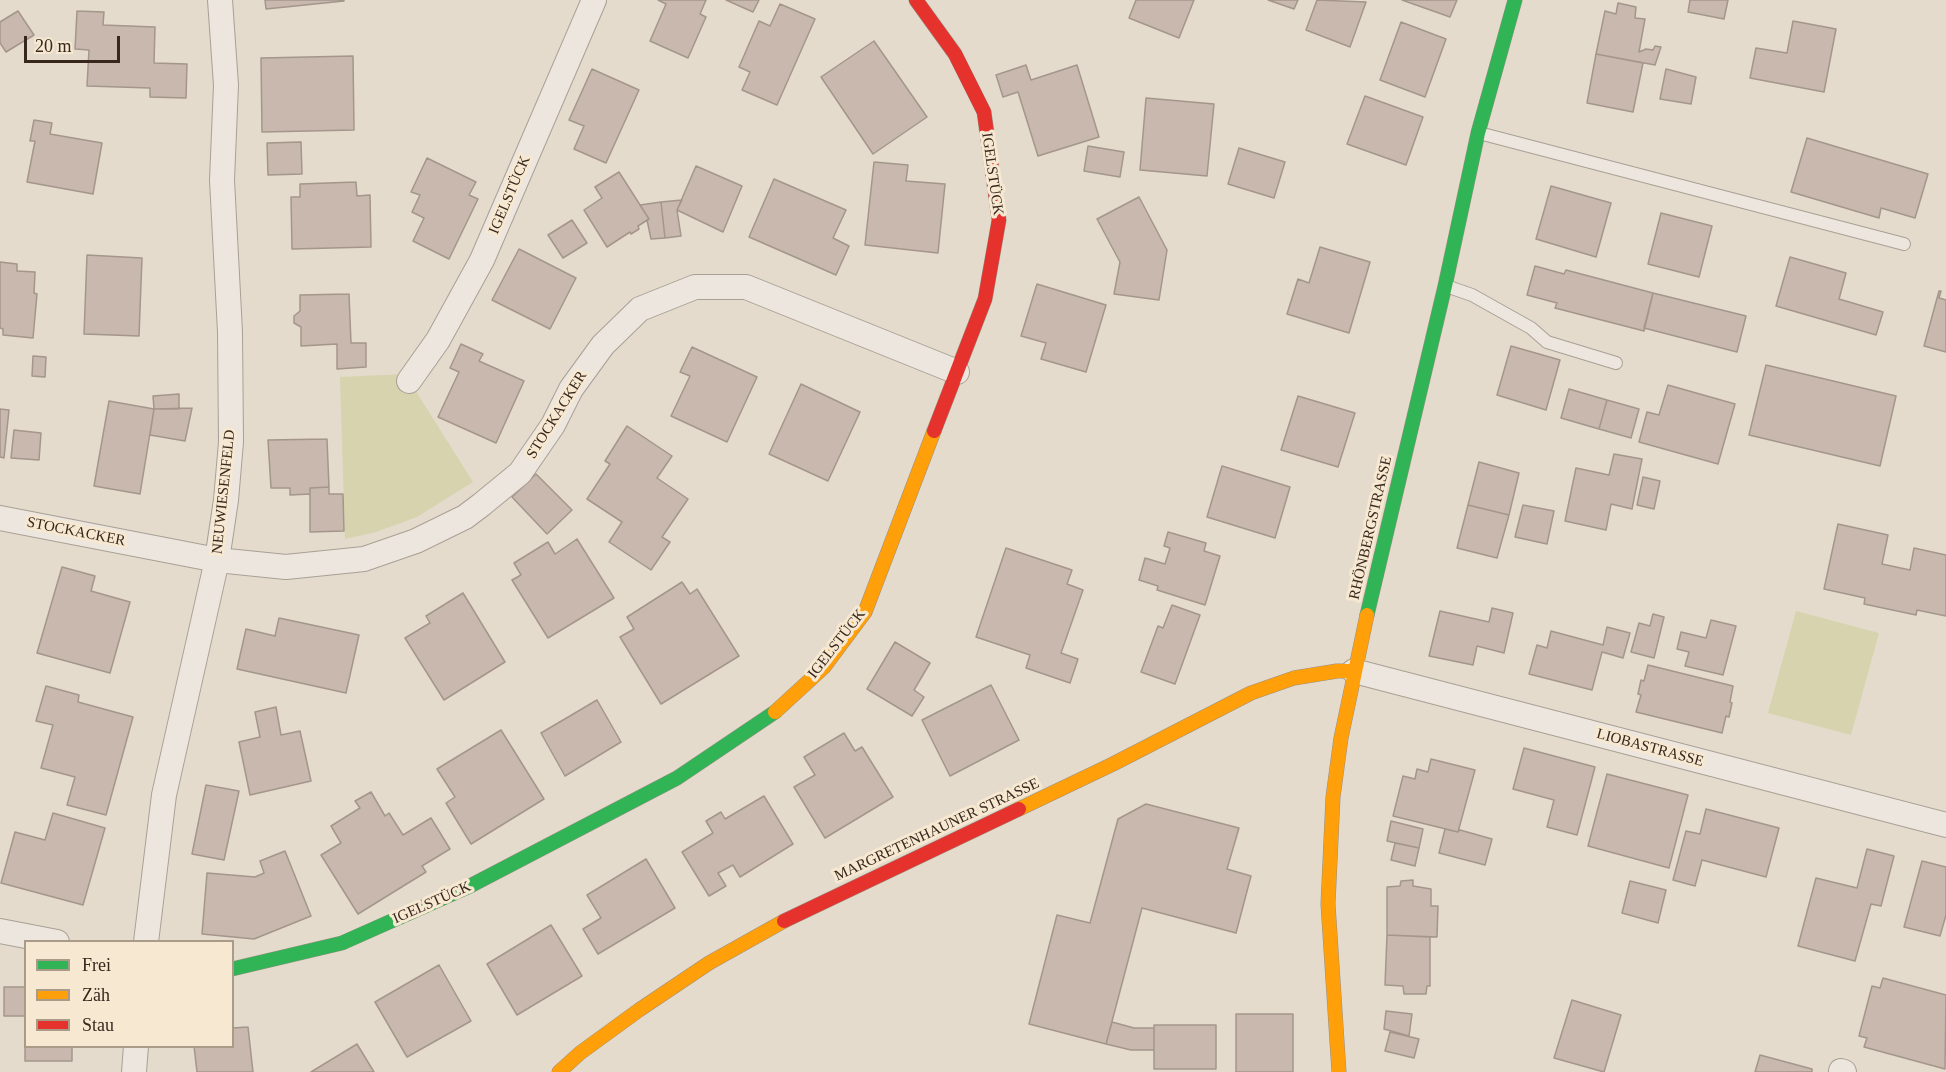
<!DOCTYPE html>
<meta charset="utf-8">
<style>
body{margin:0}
#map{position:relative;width:1946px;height:1072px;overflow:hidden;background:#e4dbcc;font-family:"Times New Roman",serif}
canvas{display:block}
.legend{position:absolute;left:24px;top:940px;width:210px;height:108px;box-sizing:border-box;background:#f6e8d1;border:2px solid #aa9b89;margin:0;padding:8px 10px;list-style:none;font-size:18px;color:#38271d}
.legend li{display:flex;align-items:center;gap:12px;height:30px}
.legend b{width:30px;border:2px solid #aa9b89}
.scale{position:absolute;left:24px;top:36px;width:96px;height:27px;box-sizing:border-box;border:3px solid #38271d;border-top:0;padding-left:8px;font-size:18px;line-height:21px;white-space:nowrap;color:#38271d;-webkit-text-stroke:4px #f6e8d1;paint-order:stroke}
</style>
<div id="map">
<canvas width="1946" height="1072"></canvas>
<ul class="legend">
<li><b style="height:8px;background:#30b455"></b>Frei</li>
<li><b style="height:8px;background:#ff9f0a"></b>Zäh</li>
<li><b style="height:8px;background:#e5322d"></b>Stau</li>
</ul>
<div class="scale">20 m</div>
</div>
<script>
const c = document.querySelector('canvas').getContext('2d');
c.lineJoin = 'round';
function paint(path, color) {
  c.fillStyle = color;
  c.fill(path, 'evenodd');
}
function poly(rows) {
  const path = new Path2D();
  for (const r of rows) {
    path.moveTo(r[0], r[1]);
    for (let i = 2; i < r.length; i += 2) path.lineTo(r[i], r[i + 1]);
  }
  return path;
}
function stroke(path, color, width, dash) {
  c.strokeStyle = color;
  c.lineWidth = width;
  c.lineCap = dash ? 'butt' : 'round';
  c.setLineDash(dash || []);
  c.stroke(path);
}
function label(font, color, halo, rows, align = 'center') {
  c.font = font + ' "Times New Roman",serif';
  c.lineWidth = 6;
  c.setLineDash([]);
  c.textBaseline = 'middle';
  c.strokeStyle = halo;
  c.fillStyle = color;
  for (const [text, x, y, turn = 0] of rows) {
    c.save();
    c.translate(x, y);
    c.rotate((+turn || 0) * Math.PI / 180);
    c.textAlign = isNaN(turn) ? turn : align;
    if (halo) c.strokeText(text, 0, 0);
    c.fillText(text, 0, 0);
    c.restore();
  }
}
paint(poly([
 [405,374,473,482,417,517,376,532,345,539,340,377],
 [1796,611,1879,633,1851,735,1768,713]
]), '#d7d3ae');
const building = poly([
 [265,0,344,0,344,1,266,9,265,0],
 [658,0,706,0,700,14,706,17,688,58,650,41,666,4,658,0],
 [726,0,759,0,753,12,726,0],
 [1136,0,1194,0,1179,38,1129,18,1136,0],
 [1268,0,1298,0,1294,9,1268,0],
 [1317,0,1366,2,1350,47,1306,30,1317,0],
 [1402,0,1457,0,1450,17,1402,0],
 [1690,0,1728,0,1724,19,1688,12,1690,0],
 [1618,3,1636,7,1635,18,1645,19,1639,52,1646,49,1653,50,1655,46,1661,47,1655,65,1596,54,1605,11,1616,14,1618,3],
 [780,4,815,19,777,105,742,90,750,72,739,67,759,21,770,26,780,4],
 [18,11,34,35,6,52,0,43,0,22,18,11],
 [77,11,104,12,103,25,155,27,154,63,187,64,186,98,150,97,150,88,87,86,89,50,75,49,77,11],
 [1793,21,1836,29,1824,92,1750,78,1756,48,1787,53,1793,21],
 [1401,22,1446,39,1425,97,1380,80,1401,22],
 [874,41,927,117,873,154,821,77,874,41],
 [1596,54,1643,63,1633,112,1587,103,1596,54],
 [353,56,354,130,262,132,261,58,353,56],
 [1026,65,1031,80,1077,65,1099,137,1038,156,1018,92,1003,97,996,75,1026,65],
 [592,69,639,90,606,163,574,149,584,126,569,120,592,69],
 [1666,69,1696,77,1691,104,1660,99,1666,69],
 [1365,96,1423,117,1406,165,1347,144,1365,96],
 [1146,98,1214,104,1207,176,1140,170,1146,98],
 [34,120,52,123,50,134,102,143,93,194,27,182,35,141,30,141,34,120],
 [1807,138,1928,174,1915,218,1881,208,1879,218,1791,192,1807,138],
 [301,142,302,174,268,175,267,143,301,142],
 [1088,146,1124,152,1120,177,1084,171,1088,146],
 [1239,148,1285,162,1274,198,1228,184,1239,148],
 [427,158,476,182,469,195,478,199,449,259,413,241,424,218,412,212,420,195,411,192,427,158],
 [874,162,908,165,906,181,945,184,938,253,865,245,874,162],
 [696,166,742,186,723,232,677,210,696,166],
 [619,172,649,219,638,226,639,229,631,234,630,232,607,247,584,210,602,198,595,187,619,172],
 [774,179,846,210,833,238,849,246,836,275,749,237,774,179],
 [356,182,357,196,370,195,371,247,292,249,291,197,300,197,300,184,356,182],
 [1551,186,1611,203,1596,257,1536,239,1551,186],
 [1139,197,1167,250,1159,300,1114,294,1120,262,1097,219,1139,197],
 [682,200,677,210,681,236,665,238,661,202,682,200],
 [661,202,665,238,651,239,647,220,649,219,640,205,661,202],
 [1661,213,1712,226,1699,277,1648,264,1661,213],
 [572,220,587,243,563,258,548,235,572,220],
 [1320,247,1370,262,1349,333,1287,314,1298,279,1309,283,1320,247],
 [519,249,576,278,550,329,492,300,519,249],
 [87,255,142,258,139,336,84,334,87,255],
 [1790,257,1846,273,1839,299,1883,312,1876,335,1776,306,1790,257],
 [0,262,17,264,17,271,35,272,34,293,37,294,33,338,3,335,3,329,0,328,0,262],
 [1535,266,1564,274,1566,270,1653,293,1644,331,1555,308,1557,303,1527,295,1535,266],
 [1037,284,1106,305,1086,372,1041,359,1046,343,1021,336,1037,284],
 [1939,291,1941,291,1939,298,1946,300,1946,352,1924,346,1939,291],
 [1653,293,1746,316,1737,352,1644,328,1653,293],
 [349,294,351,343,366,343,366,367,337,369,337,344,301,346,301,327,294,323,294,316,300,311,300,295,349,294],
 [461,344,483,354,479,361,524,381,496,443,438,417,459,372,450,368,461,344],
 [1511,346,1560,360,1546,410,1497,395,1511,346],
 [692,347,757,377,727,442,671,416,690,376,680,372,692,347],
 [33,356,46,357,45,377,32,376,33,356],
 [1766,365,1896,396,1880,466,1749,435,1766,365],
 [801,384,860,412,828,481,769,454,801,384],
 [1668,385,1735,404,1718,464,1639,442,1647,412,1659,415,1668,385],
 [1569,389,1607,400,1599,429,1561,418,1569,389],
 [179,394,179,409,154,409,153,396,179,394],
 [1298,396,1355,413,1338,467,1281,450,1298,396],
 [1607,400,1639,409,1631,438,1599,429,1607,400],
 [109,401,154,409,140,494,94,486,109,401],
 [192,408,185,441,150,435,154,409,192,408],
 [0,409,9,410,4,458,0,457,0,409],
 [627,426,672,456,657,478,688,499,662,537,670,542,651,570,609,542,622,522,587,499,610,464,605,461,627,426],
 [14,430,41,433,39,460,11,458,14,430],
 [327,439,329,487,310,488,310,494,290,495,290,488,271,488,268,440,327,439],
 [1614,454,1642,459,1632,509,1611,504,1606,530,1565,521,1576,468,1609,475,1614,454],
 [1479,462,1519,473,1509,515,1468,505,1479,462],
 [1222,466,1290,487,1275,538,1207,517,1222,466],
 [536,474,572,510,547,534,512,497,536,474],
 [1643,477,1660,481,1654,509,1637,505,1643,477],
 [329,487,329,494,343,494,344,531,310,532,310,488,329,487],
 [1468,505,1509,515,1497,558,1457,548,1468,505],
 [1523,505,1554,511,1547,544,1515,537,1523,505],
 [1838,524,1888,535,1882,564,1910,570,1914,548,1946,555,1946,616,1917,610,1916,615,1864,604,1865,598,1824,589,1838,524],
 [1168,532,1206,543,1204,551,1220,556,1205,605,1157,590,1158,586,1139,580,1145,558,1165,564,1170,548,1164,546,1168,532],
 [577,539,614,598,548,638,512,580,521,575,514,563,548,542,555,554,577,539],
 [1006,548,1072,570,1067,584,1083,590,1061,653,1078,659,1070,683,1026,668,1030,655,976,637,1006,548],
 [62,567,95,576,91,591,130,602,110,673,37,653,62,567],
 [682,582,690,594,697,589,739,656,661,704,620,637,634,629,627,617,682,582],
 [463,593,505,662,444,700,405,638,430,623,426,616,463,593],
 [1172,605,1200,615,1175,684,1141,672,1158,626,1163,628,1172,605],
 [1492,608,1513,613,1504,653,1477,646,1473,665,1429,656,1440,611,1489,622,1492,608],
 [1653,614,1664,617,1654,658,1631,652,1639,623,1650,626,1653,614],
 [279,618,359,635,346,693,237,669,246,629,275,636,279,618],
 [1711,620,1736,626,1723,675,1685,666,1689,652,1677,649,1681,632,1706,638,1711,620],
 [1607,627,1630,633,1623,658,1602,652,1592,690,1529,674,1537,645,1547,648,1551,631,1603,645,1607,627],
 [895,642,930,663,914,690,924,697,912,716,867,689,895,642],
 [1648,665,1733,686,1730,702,1732,703,1729,717,1726,716,1722,733,1636,712,1641,695,1638,694,1641,680,1644,681,1648,665],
 [991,685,1019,740,950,776,922,720,991,685],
 [46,686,79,695,78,702,133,717,106,815,67,805,75,777,41,768,53,725,36,721,46,686],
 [597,700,621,742,565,776,541,733,597,700],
 [276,707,281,735,300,731,311,781,250,795,239,742,260,737,255,712,276,707],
 [501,730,544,799,471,844,446,803,455,797,437,769,501,730],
 [844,733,855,751,862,747,893,797,825,838,794,787,815,775,804,757,844,733],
 [1524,748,1595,767,1577,835,1547,827,1554,800,1513,789,1524,748],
 [1431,759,1475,770,1458,832,1393,816,1403,776,1415,779,1417,769,1428,772,1431,759],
 [1607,774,1688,795,1669,868,1588,846,1607,774],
 [206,785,239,791,224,860,192,854,206,785],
 [371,792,385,816,389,813,403,835,431,818,450,849,422,866,426,872,358,914,321,855,341,843,331,826,360,808,355,801,371,792],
 [764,796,793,844,740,877,733,865,718,873,726,886,709,896,682,852,713,833,706,821,721,812,725,819,764,796],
 [1146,804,1239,828,1227,869,1251,876,1236,933,1142,908,1106,1044,1029,1024,1057,915,1090,923,1118,819,1146,804],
 [1706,809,1779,828,1766,877,1702,860,1695,886,1673,880,1686,831,1700,834,1706,809],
 [53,813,105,828,83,905,1,883,15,832,45,840,53,813],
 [1391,821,1423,829,1419,848,1387,841,1391,821],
 [1445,829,1458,832,1460,830,1492,839,1485,865,1439,853,1445,829],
 [1395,843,1419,848,1415,866,1391,860,1395,843],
 [1867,849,1894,856,1881,906,1871,904,1855,961,1798,946,1816,878,1857,888,1867,849],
 [285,851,311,916,254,939,202,934,207,873,255,877,264,873,260,861,285,851],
 [646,859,675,908,598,954,583,929,601,918,587,895,646,859],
 [1922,861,1946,867,1946,915,1940,936,1904,927,1922,861],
 [1413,880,1413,886,1431,889,1431,906,1438,906,1437,937,1387,935,1387,887,1400,886,1401,881,1413,880],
 [1630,881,1666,890,1658,923,1622,913,1630,881],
 [551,925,582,976,517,1015,487,964,551,925],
 [1387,935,1430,937,1430,986,1427,986,1426,994,1404,994,1403,986,1385,985,1387,935],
 [439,965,471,1021,407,1057,375,1002,439,965],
 [1883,978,1946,995,1945,1069,1864,1047,1867,1038,1859,1036,1872,986,1880,988,1883,978],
 [4,987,26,987,26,1046,72,1046,72,1061,25,1061,25,1016,4,1016,4,987],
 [1572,1000,1621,1015,1604,1072,1554,1058,1572,1000],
 [1386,1011,1412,1014,1409,1036,1384,1029,1386,1011],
 [1236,1014,1293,1014,1293,1072,1236,1072,1236,1014],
 [1112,1022,1134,1028,1154,1028,1154,1050,1131,1050,1106,1044,1112,1022],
 [1154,1025,1216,1025,1216,1069,1154,1069,1154,1025],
 [248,1027,253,1072,197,1072,194,1046,232,1046,232,1028,248,1027],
 [1390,1032,1419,1039,1414,1058,1385,1051,1390,1032],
 [357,1044,374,1072,311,1072,357,1044],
 [1760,1055,1812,1069,1812,1072,1755,1072,1760,1055]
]);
paint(building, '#c8b8ad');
stroke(building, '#a4968b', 1.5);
const lane = poly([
 [1479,133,1904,244],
 [1446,286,1472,295,1531,328,1547,342,1616,363]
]);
const street = poly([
 [409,381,438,340,482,260,594,0],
 [0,518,217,560,286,567,364,559,416,541,465,517,481,505,520,473,553,425,571,389,603,345,640,309,695,287,746,287,957,372],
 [1354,671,1946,825],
 [0,931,57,942],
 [146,942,164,795,217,560,226,500,231,442,230,332,222,180,226,85,220,0],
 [1841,1071,1844,1072],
 [134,1072,136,1046]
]);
const fast = poly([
 [1367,615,1445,286,1478,133,1515,0],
 [232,969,342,943,468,887,677,778,775,712]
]);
const slow = poly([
 [775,712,824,667,865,612,934,431],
 [1019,809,1113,764,1251,693,1294,678,1337,671,1354,671],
 [559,1072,580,1053,639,1010,709,963,784,921],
 [1339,1072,1328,904,1333,797,1341,738,1367,615]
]);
const jam = poly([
 [916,0,955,54,984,112,999,220,985,299,934,431],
 [784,921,1019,809]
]);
stroke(lane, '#a9a095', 14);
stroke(street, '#a9a095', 26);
stroke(fast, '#999085', 15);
stroke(slow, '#999085', 15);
stroke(jam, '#999085', 15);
stroke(lane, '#ece6de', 12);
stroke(street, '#ece6de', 24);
stroke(fast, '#30b455', 14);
stroke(slow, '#ff9f0a', 14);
stroke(jam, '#e5322d', 14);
label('15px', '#38271d', '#f6e8d1', [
 ["IGELSTÜCK",992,174,82],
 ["IGELSTÜCK",510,195,-67],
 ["STOCKACKER",557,415,-58],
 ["NEUWIESENFELD",224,492,-84],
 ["RHÖNBERGSTRASSE",1371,528,-77],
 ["STOCKACKER",76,532,11],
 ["IGELSTÜCK",837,644,-52],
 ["LIOBASTRASSE",1650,748,15],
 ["MARGRETENHAUNER STRASSE",937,830,-25],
 ["IGELSTÜCK",432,903,-24]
]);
</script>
